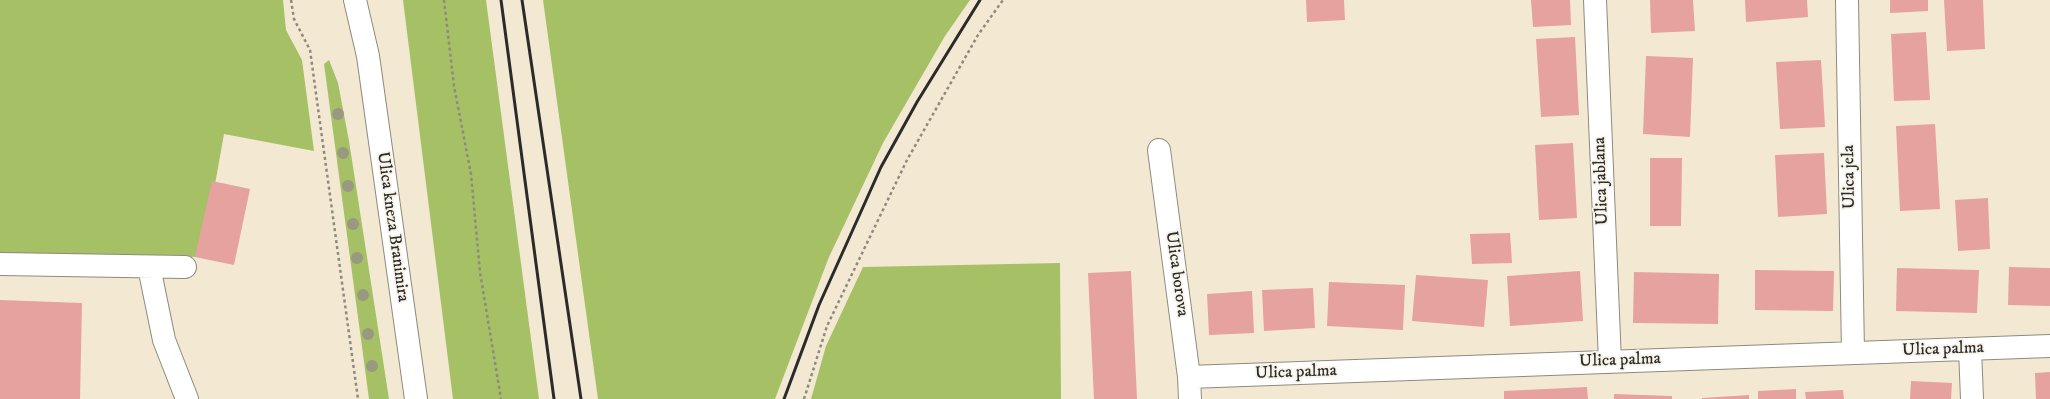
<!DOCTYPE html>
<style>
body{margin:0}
canvas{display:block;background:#f3e8d2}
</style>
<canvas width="2050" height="399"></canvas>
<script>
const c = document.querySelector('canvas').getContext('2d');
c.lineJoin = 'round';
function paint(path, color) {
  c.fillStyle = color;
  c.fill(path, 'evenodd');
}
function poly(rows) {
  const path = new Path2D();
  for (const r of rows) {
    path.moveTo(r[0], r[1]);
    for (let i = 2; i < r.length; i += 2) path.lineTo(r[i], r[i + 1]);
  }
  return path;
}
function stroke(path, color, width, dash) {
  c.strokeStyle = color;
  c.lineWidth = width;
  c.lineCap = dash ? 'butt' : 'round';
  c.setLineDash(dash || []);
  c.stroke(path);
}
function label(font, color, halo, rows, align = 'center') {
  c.font = font + ' "IM FELL DW Pica",serif';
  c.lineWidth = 3.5;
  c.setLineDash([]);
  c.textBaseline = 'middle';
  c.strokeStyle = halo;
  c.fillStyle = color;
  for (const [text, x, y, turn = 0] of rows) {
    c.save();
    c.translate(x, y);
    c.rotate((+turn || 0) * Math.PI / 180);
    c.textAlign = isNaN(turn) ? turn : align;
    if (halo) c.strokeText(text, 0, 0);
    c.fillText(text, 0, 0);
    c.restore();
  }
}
paint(poly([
 [0,0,283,0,286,30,302,60,314,151,224,134,202,257,0,254],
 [403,0,486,0,539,399,453,399],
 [543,0,970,0,945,36,883,143,829,257,775,399,598,399],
 [329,60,338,83,349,141,389,399,369,399,324,64],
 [1060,263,1061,399,811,399,826,346,863,267]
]), '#a6c065');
paint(poly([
 [1306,0,1344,0,1345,20,1307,22],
 [1531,0,1570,0,1571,25,1533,27],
 [1650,0,1693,0,1695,31,1651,33],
 [1745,0,1807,0,1808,17,1746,22],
 [1890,0,1928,0,1928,11,1890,13],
 [1944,0,1983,0,1985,49,1947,51],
 [1926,32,1930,100,1894,101,1891,34],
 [1575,37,1579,115,1541,117,1536,39],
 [1646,56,1693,58,1690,137,1643,134],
 [1821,60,1825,127,1780,129,1776,62],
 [1935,124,1940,209,1900,211,1896,126],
 [1573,143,1577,218,1539,220,1535,145],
 [1824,153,1827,214,1778,217,1775,155],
 [1650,158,1682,158,1681,226,1650,226],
 [212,181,250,189,234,265,195,257],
 [1988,198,1990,249,1958,251,1955,200],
 [1510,233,1512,263,1472,264,1470,234],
 [2009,267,2050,268,2050,306,2008,305],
 [1897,268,1979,270,1977,313,1896,311],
 [1755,270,1834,271,1833,311,1755,310],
 [1131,271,1137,399,1094,399,1088,273],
 [1580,271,1583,321,1510,326,1507,276],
 [1634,272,1719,274,1718,324,1633,323],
 [1416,275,1488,280,1484,327,1412,321],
 [1329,282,1405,285,1403,330,1327,326],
 [1313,288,1315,328,1264,331,1262,290],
 [1252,291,1254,333,1209,335,1207,294],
 [0,300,82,303,80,399,0,399],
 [2050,372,2050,399,2036,399,2035,373],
 [1911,381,1952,383,1951,399,1910,399],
 [1587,387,1588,399,1504,399,1504,391],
 [1796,389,1796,399,1758,399,1758,391],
 [1843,390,1844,399,1806,399,1805,392],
 [1614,394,1672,396,1672,399,1614,399],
 [1749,395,1749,399,1702,399,1702,398]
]), '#e6a29f');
const minor = poly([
 [1595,0,1610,362],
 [1847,0,1853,353],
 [1159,150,1189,377,1190,399],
 [0,264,185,267],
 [149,267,164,340,187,399],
 [1970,349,1972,399],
 [1189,377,2050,346]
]);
const secondary = poly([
 [355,0,368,56,416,399]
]);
stroke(minor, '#8f8a7e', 24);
stroke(secondary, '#8f8a7e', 24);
stroke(poly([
 [291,0,294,19,310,50,358,399],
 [444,0,454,86,471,174,480,272,501,399],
 [804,399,827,326,907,160,978,35,1003,0]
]), '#8f8a7e', 2.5, [3, 3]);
stroke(minor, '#fff', 22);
stroke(secondary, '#fff', 22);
stroke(poly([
 [501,0,554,399],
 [522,0,581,399],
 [784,399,819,305,881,167,917,102,980,0]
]), '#2b2b2b', 3);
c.fillStyle = '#999980';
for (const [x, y] of [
 [338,114],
 [343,153],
 [348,186],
 [353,224],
 [357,258],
 [363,295],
 [368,334],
 [372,366]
]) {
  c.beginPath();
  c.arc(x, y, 6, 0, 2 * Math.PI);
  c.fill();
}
label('17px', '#2b2b2b', '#f7f3e8', [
 ["Ulica jela",1850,177,-91],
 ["Ulica jablana",1602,181,-92],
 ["Ulica kneza Branimira",392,227,82],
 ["Ulica borova",1176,274,82],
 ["Ulica palma",1943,350,-2],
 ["Ulica palma",1620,361,-2],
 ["Ulica palma",1296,373,-2]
]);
</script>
